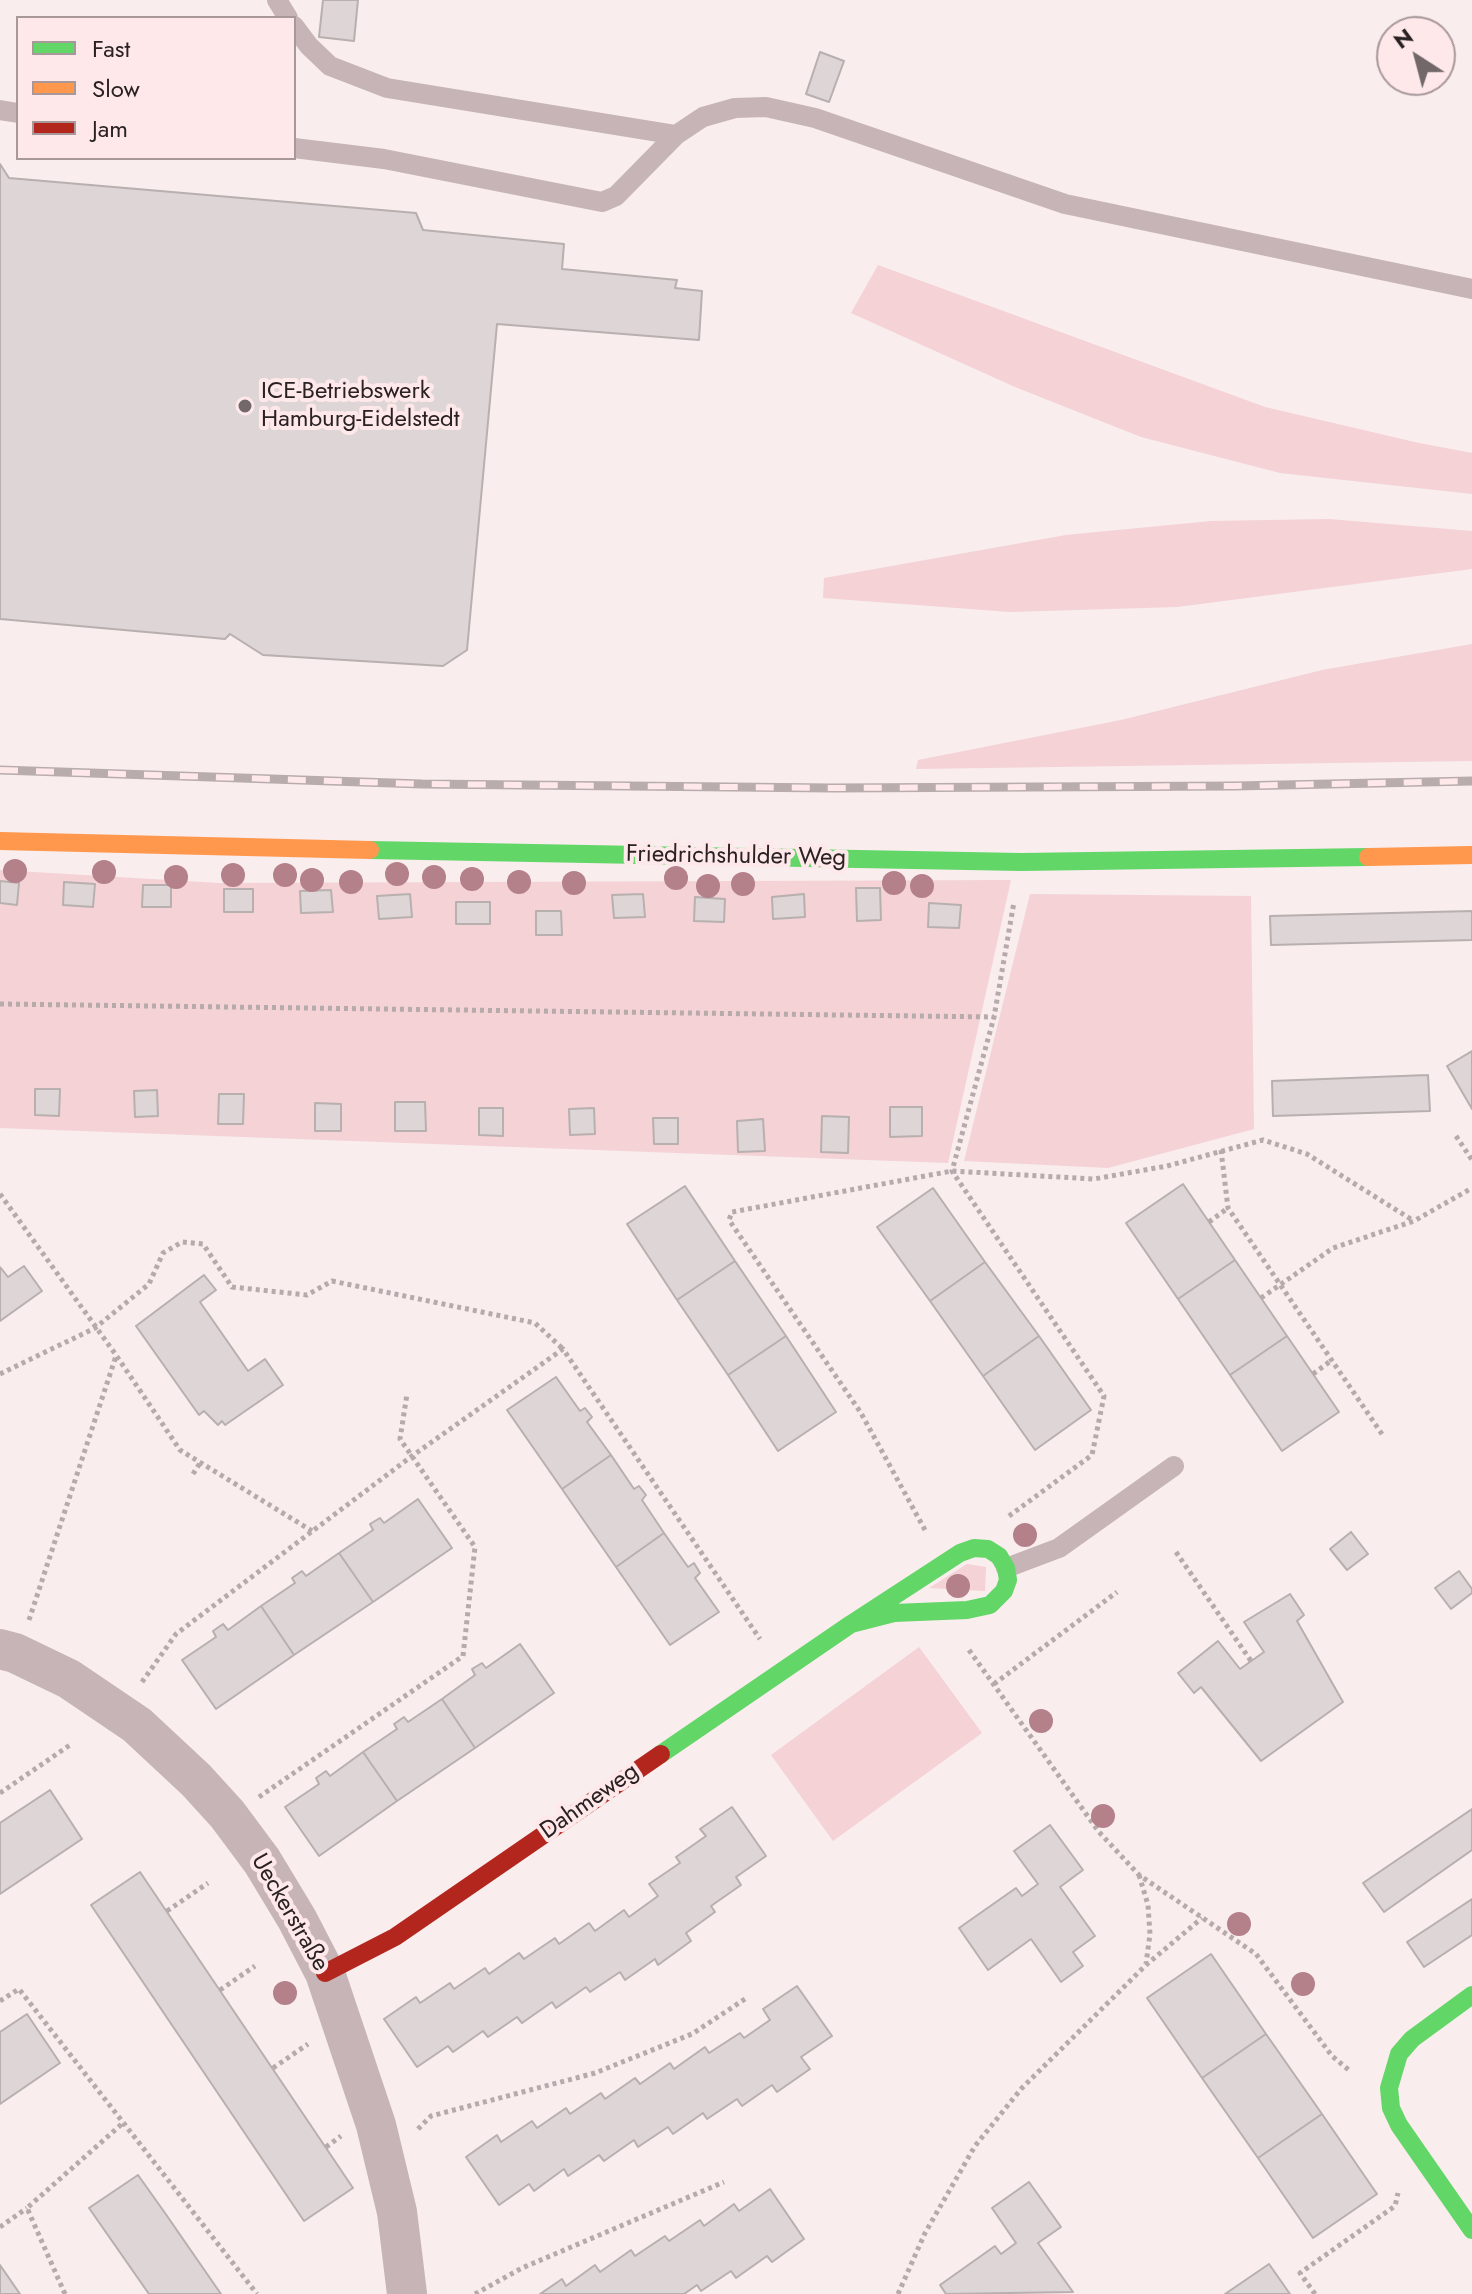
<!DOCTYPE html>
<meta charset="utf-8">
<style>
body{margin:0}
#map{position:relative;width:1472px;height:2294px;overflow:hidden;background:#f9edee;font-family:Jost,sans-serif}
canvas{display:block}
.legend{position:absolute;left:16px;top:16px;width:280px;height:144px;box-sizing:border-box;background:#fee8ea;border:2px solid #a9989a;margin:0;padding:10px 14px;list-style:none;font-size:24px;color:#292122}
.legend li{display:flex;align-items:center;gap:16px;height:40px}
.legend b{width:40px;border:2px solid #a9989a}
.north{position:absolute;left:1376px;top:16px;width:80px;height:80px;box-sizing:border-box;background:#fee8ea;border:2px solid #a9989a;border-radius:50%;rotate:324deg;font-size:22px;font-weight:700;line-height:32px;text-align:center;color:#292122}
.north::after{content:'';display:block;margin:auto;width:28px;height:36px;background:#726869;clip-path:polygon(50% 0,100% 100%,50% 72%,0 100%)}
</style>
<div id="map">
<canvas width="1472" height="2294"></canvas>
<ul class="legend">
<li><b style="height:10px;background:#63d668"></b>Fast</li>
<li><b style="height:10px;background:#ff974d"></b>Slow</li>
<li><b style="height:10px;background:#b3261e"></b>Jam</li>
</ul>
<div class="north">N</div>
</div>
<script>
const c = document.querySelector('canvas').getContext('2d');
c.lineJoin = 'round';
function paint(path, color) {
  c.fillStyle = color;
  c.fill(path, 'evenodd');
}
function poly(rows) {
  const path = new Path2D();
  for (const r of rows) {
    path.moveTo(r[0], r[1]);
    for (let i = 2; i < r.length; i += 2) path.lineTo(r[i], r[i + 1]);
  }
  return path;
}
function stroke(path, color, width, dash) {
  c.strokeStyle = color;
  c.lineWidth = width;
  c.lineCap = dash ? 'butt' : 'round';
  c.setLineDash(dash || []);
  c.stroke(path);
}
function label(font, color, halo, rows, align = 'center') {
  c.font = font + ' Jost,sans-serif';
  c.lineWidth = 8;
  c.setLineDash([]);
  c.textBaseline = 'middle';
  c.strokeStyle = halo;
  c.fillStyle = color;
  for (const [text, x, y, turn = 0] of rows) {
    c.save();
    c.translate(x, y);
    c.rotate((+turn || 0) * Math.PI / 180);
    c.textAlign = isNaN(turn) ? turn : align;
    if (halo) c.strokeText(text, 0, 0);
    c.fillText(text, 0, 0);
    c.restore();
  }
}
paint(poly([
 [878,265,1265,407,1419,443,1472,453,1472,494,1280,473,1141,437,1015,387,851,313],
 [1329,519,1472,531,1472,569,1177,607,1010,612,823,598,824,578,1066,535,1211,521],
 [1472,644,1472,761,916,769,918,760,1121,720,1322,670],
 [0,870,219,883,1011,880,948,1163,0,1128],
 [1030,894,1251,896,1254,1129,1108,1168,964,1161],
 [967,1564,986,1567,985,1591,929,1588],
 [919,1647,982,1733,833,1841,771,1755]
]), '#f4d2d6');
const building = poly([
 [323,0,358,0,354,41,319,37,323,0],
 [820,52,844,61,829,102,806,94,820,52],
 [0,164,9,178,416,213,423,230,564,244,562,269,677,280,675,288,702,291,699,340,497,324,467,650,443,666,263,655,230,634,225,639,0,619,0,164],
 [0,881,19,883,17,905,0,903,0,881],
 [64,882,95,884,93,907,63,905,64,882],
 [143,885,171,885,171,907,142,907,143,885],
 [856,888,880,888,881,920,857,921,856,888],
 [224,889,253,889,253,912,224,912,224,889],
 [331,890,333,912,301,913,300,891,331,890],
 [410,894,412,917,379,919,377,896,410,894],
 [643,894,645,917,614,918,612,895,643,894],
 [804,894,805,917,773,919,772,897,804,894],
 [695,897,725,899,724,922,694,921,695,897],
 [456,902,490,902,490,924,456,924,456,902],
 [929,903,961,905,959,928,928,927,929,903],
 [536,911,561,911,562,935,536,935,536,911],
 [1472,911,1472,940,1271,945,1270,916,1472,911],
 [1472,1051,1472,1109,1447,1066,1472,1051],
 [1428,1075,1430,1111,1273,1116,1272,1081,1428,1075],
 [35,1089,60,1089,59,1116,35,1115,35,1089],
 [157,1090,158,1116,135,1117,134,1091,157,1090],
 [219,1094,244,1094,243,1124,218,1124,219,1094],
 [395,1102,425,1102,426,1131,395,1131,395,1102],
 [315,1103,341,1104,341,1131,315,1131,315,1103],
 [890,1107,922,1107,922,1136,890,1137,890,1107],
 [479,1108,503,1108,503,1136,479,1135,479,1108],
 [594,1108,595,1134,570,1135,569,1109,594,1108],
 [822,1116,849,1117,848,1153,821,1152,822,1116],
 [653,1118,678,1118,678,1144,654,1144,653,1118],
 [763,1119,765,1151,738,1152,737,1121,763,1119],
 [1183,1184,1235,1260,1178,1299,1126,1223,1183,1184],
 [685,1186,735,1261,677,1300,627,1224,685,1186],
 [933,1188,985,1262,930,1301,877,1227,933,1188],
 [1235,1260,1287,1336,1230,1375,1178,1299,1235,1260],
 [735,1261,786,1336,728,1375,677,1300,735,1261],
 [985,1262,1039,1336,983,1376,930,1301,985,1262],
 [24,1266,42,1291,0,1321,0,1267,8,1277,24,1266],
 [204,1275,216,1290,200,1302,248,1371,265,1359,283,1385,225,1425,222,1421,218,1425,204,1411,199,1415,136,1326,204,1275],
 [786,1336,836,1412,778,1451,728,1375,786,1336],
 [1039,1336,1091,1410,1035,1450,983,1376,1039,1336],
 [1287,1336,1339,1412,1282,1451,1230,1375,1287,1336],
 [556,1377,580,1411,585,1408,592,1417,587,1422,611,1455,562,1489,507,1410,556,1377],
 [611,1455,634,1489,639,1486,646,1495,642,1500,664,1533,616,1567,562,1489,611,1455],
 [418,1499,452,1548,373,1602,339,1553,373,1530,370,1524,380,1518,384,1523,418,1499],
 [1351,1532,1368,1554,1347,1570,1330,1549,1351,1532],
 [664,1533,688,1567,694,1563,700,1573,695,1578,719,1612,670,1645,616,1567,664,1533],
 [339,1553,373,1602,294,1655,261,1606,295,1583,292,1578,302,1571,306,1576,339,1553],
 [1459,1571,1472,1589,1472,1593,1451,1609,1435,1588,1459,1571],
 [1290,1594,1304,1615,1297,1621,1343,1702,1261,1761,1201,1687,1194,1693,1178,1673,1218,1641,1240,1669,1264,1652,1244,1622,1290,1594],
 [261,1606,294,1655,216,1709,182,1660,216,1637,213,1631,223,1624,228,1630,261,1606],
 [520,1644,554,1693,475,1748,442,1699,475,1675,472,1669,482,1663,486,1668,520,1644],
 [442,1699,475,1748,397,1801,363,1752,397,1729,394,1724,404,1717,408,1722,442,1699],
 [363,1752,397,1801,319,1856,285,1807,319,1784,316,1778,326,1771,330,1776,363,1752],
 [50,1790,82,1839,0,1894,0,1823,50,1790],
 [732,1807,766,1856,736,1877,741,1885,711,1906,715,1912,686,1933,691,1941,658,1965,655,1959,625,1980,620,1972,590,1992,586,1987,556,2008,552,2002,522,2023,517,2017,488,2037,483,2031,453,2052,448,2046,417,2067,384,2019,416,1997,420,2003,450,1983,454,1989,485,1968,489,1974,519,1953,524,1959,555,1938,559,1944,589,1923,595,1931,624,1910,629,1917,658,1896,649,1884,680,1863,676,1857,706,1836,700,1829,732,1807],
 [1472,1809,1472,1850,1384,1912,1363,1883,1472,1809],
 [1050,1825,1083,1870,1060,1887,1095,1936,1073,1952,1083,1966,1061,1982,1031,1939,988,1970,959,1928,1016,1888,1022,1896,1038,1884,1014,1851,1050,1825],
 [140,1872,353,2188,304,2221,91,1905,140,1872],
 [1472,1899,1472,1935,1424,1967,1407,1942,1472,1899],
 [1211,1954,1266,2034,1202,2078,1147,1998,1211,1954],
 [797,1986,832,2036,801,2057,810,2069,777,2092,772,2085,742,2106,737,2099,707,2119,703,2113,673,2134,668,2127,638,2147,634,2140,604,2161,599,2155,568,2176,564,2169,534,2191,529,2184,499,2205,466,2157,497,2135,501,2142,532,2121,537,2128,566,2108,570,2114,601,2093,605,2099,635,2078,640,2084,670,2063,674,2069,705,2047,709,2053,740,2033,744,2038,770,2020,763,2009,797,1986],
 [27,2014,60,2063,0,2104,0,2032,27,2014],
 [1266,2034,1322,2114,1258,2158,1202,2078,1266,2034],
 [1322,2114,1377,2194,1313,2238,1258,2158,1322,2114],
 [138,2175,165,2213,221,2294,149,2294,89,2208,138,2175],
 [1029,2182,1061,2227,1038,2243,1073,2292,946,2294,940,2285,995,2246,1001,2254,1016,2243,992,2208,1029,2182],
 [770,2189,804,2239,772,2262,767,2256,736,2278,731,2271,701,2291,697,2285,684,2294,540,2294,562,2279,566,2286,595,2265,600,2272,631,2250,635,2256,665,2236,669,2241,700,2220,704,2226,734,2204,739,2211,770,2189],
 [1269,2264,1290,2294,1225,2294,1269,2264],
 [0,2265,20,2294,0,2294,0,2265]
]);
paint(building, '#ded5d6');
stroke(building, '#b8afaf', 2);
stroke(poly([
 [0,1004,994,1017],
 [1456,1136,1472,1160],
 [1221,1150,1228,1208,1384,1437],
 [0,1194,116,1355,180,1450,312,1531],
 [1209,1222,1228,1208],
 [1261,1298,1333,1248,1414,1221,1472,1188],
 [0,1374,95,1328,149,1284,163,1253,182,1242,203,1244,232,1287,307,1295,332,1281,535,1323,563,1349],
 [1313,1374,1332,1360],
 [193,1474,200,1463],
 [1009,1516,1092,1455,1104,1396,952,1171,994,1017,1014,902],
 [925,1530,861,1413,729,1220,732,1212,952,1171,1094,1179,1167,1166,1263,1140,1307,1154,1414,1221],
 [1176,1552,1251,1661],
 [29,1620,116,1356],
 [969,1650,1099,1832,1139,1875,1256,1954,1332,2056,1350,2071],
 [142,1682,176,1634,412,1456,563,1349,760,1639],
 [994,1684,1117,1592],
 [0,1793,70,1745],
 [259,1797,463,1656,475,1547,400,1439,407,1394],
 [1139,1875,1148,1905,1150,1934,1146,1964],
 [167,1911,208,1883],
 [220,1990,255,1966],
 [0,2001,19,1989,257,2294],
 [273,2068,308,2044],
 [418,2129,431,2116,595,2073,692,2034,745,1999],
 [326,2147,341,2136],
 [0,2227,27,2208],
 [65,2294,27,2208,123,2123],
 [475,2294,522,2268,724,2182],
 [898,2294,925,2233,975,2146,1021,2089,1146,1965,1202,1918],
 [1315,2294,1300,2273,1395,2206,1398,2193]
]), '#b7aaab', 5, [4, 4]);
stroke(poly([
 [277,0,288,18],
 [294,26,309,46,330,66,387,88,676,135],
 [0,110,18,113],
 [294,148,384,159,602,202,616,196,676,135,703,117,735,108,766,107,815,118,1065,204,1472,289],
 [1006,1568,1059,1548,1174,1466]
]), '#c6b4b6', 20);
stroke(poly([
 [0,1649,15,1653,69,1679,137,1725,196,1780,227,1814,262,1861,297,1919,325,1973,376,2125,397,2212,407,2294]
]), '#c6b4b6', 40);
stroke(poly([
 [370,850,1021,862,1368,857],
 [661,1754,851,1624,960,1553,974,1548,988,1549,999,1556,1006,1568,1008,1580,1004,1591,990,1605,967,1610,894,1613,851,1624],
 [1472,1995,1412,2039,1399,2054,1389,2088,1391,2108,1399,2125,1472,2230]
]), '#63d668', 18);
stroke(poly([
 [0,841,370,850],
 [1368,857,1472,855]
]), '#ff974d', 18);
stroke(poly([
 [325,1973,395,1937,661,1754]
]), '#b3261e', 18);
const rail = poly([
 [0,770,422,784,833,788,1235,786,1472,781]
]);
stroke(rail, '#b9acad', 9);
stroke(rail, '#fee8ea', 6, [18]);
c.fillStyle = '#b4808a';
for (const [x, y] of [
 [15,871],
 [104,872],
 [397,874],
 [233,875],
 [285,875],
 [176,877],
 [434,877],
 [676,878],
 [472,879],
 [312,880],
 [351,882],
 [519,882],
 [574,883],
 [894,883],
 [743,884],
 [708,886],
 [922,886],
 [1025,1535],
 [958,1586],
 [1041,1721],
 [1103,1816],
 [1239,1924],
 [1303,1984],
 [285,1993]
]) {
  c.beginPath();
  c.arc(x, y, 12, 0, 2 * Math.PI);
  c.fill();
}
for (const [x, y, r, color] of [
 [245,406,8,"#726869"]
]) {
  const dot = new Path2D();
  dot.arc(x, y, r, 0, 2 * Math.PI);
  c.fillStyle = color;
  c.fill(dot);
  stroke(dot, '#fee8ea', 3);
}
label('24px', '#292122', '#fee8ea', [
 ["ICE-Betriebswerk",261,392],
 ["Hamburg-Eidelstedt",261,420]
], 'left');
label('24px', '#292122', '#fee8ea', [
 ["Friedrichshulder Weg",736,857,1],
 ["Dahmeweg",590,1802,-35],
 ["Ueckerstraße",289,1913,60]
]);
</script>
